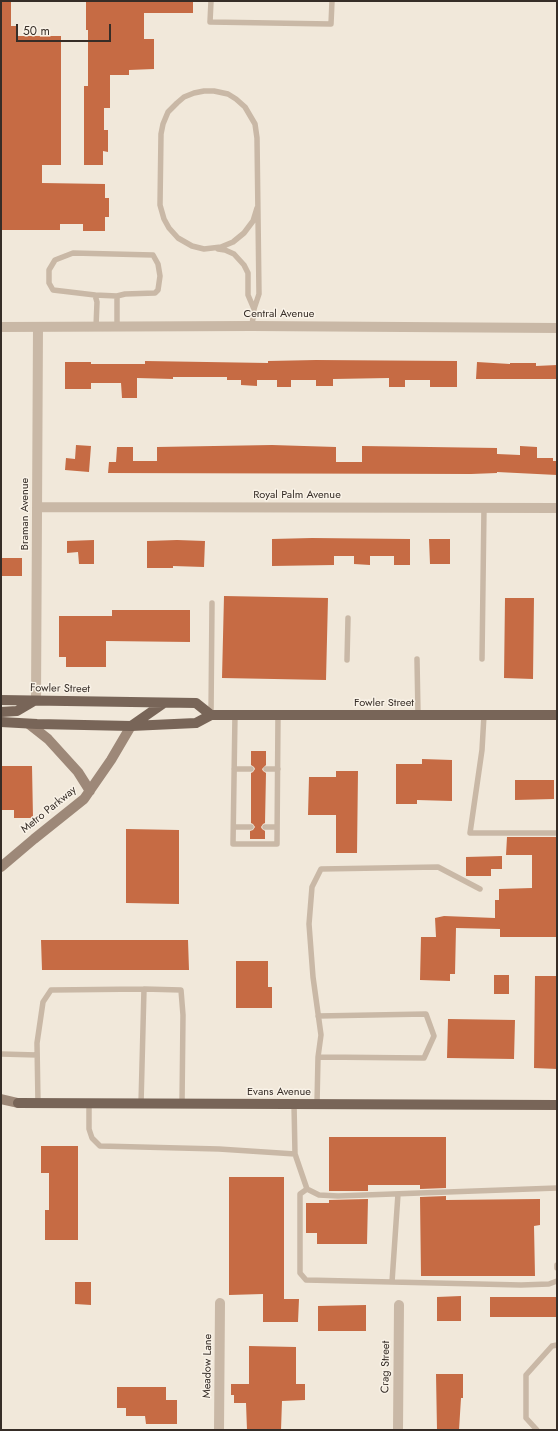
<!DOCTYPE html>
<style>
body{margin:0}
#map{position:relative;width:558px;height:1431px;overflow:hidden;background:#f1e8da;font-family:Jost,sans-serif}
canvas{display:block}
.frame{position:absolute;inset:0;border:2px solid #362d27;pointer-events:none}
.scale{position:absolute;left:16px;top:24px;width:95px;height:18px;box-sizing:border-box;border:2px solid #362d27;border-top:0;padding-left:5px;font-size:12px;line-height:14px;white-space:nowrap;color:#362d27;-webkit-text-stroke:3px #f9f2e7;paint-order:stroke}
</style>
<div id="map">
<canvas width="558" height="1431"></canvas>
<div class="frame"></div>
<div class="scale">50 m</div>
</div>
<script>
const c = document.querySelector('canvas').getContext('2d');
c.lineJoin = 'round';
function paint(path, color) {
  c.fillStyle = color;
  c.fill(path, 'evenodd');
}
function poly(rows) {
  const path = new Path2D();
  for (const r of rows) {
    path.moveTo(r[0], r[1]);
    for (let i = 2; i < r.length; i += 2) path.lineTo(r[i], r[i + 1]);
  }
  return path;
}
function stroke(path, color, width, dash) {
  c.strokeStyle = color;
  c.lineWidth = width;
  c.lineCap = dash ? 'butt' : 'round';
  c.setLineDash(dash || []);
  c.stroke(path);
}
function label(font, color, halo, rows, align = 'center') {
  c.font = font + ' Jost,sans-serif';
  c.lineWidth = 3;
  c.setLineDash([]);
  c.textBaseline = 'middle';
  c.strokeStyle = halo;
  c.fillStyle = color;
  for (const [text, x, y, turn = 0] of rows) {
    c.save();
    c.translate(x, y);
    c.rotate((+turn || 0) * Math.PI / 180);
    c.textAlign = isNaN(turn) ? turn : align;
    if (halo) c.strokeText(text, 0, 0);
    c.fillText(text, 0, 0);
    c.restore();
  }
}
paint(poly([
 [1,1,11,1,11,26,16,26,16,36,61,36,61,165,42,165,42,183,105,184,105,198,109,198,109,217,105,217,105,231,83,231,83,224,60,224,60,230,1,230],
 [86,1,193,1,193,13,144,13,144,39,154,39,154,69,129,70,129,75,110,75,110,108,104,108,104,130,108,130,108,152,103,151,103,165,84,165,84,86,88,86,88,30,86,30],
 [316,360,457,361,457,387,430,387,430,380,405,380,405,387,389,387,389,378,333,379,333,386,316,386,316,380,291,380,291,387,277,387,277,380,257,380,257,386,241,385,241,380,227,380,227,377,173,377,173,379,137,378,137,398,122,398,121,383,91,383,91,389,65,389,65,362,91,362,91,364,145,364,145,361,268,363,268,361],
 [477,362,510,364,510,363,536,363,536,366,557,365,557,379,476,379],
 [76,445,91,446,89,472,65,470,66,458,75,459],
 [272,445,336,447,336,462,362,462,362,446,497,448,497,454,520,455,520,446,537,447,537,458,553,458,553,461,557,461,557,475,497,472,497,473,471,474,108,473,109,462,116,462,117,447,133,447,133,461,157,461,157,447],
 [312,538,410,539,410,565,394,565,394,556,370,556,370,565,354,564,354,556,334,556,334,565,272,566,272,539],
 [429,539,450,539,450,564,430,564],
 [94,540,94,564,79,564,78,552,67,553,67,541],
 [177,540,205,541,204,567,173,566,173,568,147,568,147,541],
 [1,558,22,558,22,576,1,576],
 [224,596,328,598,326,680,222,678],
 [505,598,534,598,533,679,504,678],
 [112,610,190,610,190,642,106,641,106,667,66,667,66,657,59,657,59,616,112,616],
 [251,751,266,751,266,765,262,769,263,771,266,773,265,823,263,824,261,827,262,829,265,831,265,839,250,839,250,831,253,830,255,827,253,824,251,823,251,773,253,772,255,769,254,767,251,765],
 [422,759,452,760,452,801,417,800,417,804,396,804,396,764,422,764],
 [1,766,32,766,33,818,14,818,14,810,1,810],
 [336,771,358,771,357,853,336,853,336,815,308,815,309,777,336,777],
 [515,780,554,780,554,799,515,800],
 [126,829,179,830,179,904,126,903],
 [507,837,557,837,557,937,500,937,500,929,456,928,455,974,450,974,450,981,420,980,421,937,436,937,435,918,444,916,495,918,495,900,499,900,499,889,532,888,532,855,506,855],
 [502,856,502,869,491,869,491,876,466,876,466,857],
 [41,940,188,940,189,970,42,970],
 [236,961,268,961,268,987,272,987,272,1008,236,1008],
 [494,975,509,975,509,994,494,994],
 [535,976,557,976,557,1069,534,1068],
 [448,1019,515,1020,514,1059,447,1058],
 [329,1137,446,1137,446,1188,420,1189,420,1185,368,1185,368,1191,329,1191],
 [41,1146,78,1146,78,1240,45,1240,45,1210,49,1210,49,1173,41,1173],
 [229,1177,284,1177,284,1299,299,1299,298,1322,263,1322,263,1294,229,1295],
 [446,1196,446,1200,540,1199,540,1225,534,1226,535,1276,421,1276,420,1197],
 [368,1199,367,1244,317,1244,317,1233,306,1233,306,1203,329,1203,329,1200],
 [75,1282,91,1282,91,1305,75,1304],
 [461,1296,461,1321,437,1321,437,1297],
 [490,1297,557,1297,557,1317,490,1317],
 [366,1305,366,1331,318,1331,318,1306],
 [249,1346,296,1347,296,1384,305,1384,305,1400,282,1401,281,1430,247,1430,246,1403,234,1403,234,1395,231,1395,231,1384,249,1384],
 [436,1374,463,1374,463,1398,461,1398,459,1430,437,1430],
 [117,1387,166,1387,166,1400,177,1400,177,1424,146,1424,145,1416,126,1416,126,1408,117,1408]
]), '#c66b44');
stroke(poly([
 [211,1,210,22,331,24,332,1],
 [218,249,225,250,234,254,244,265,248,273,248,295,254,309],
 [95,295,117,296],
 [252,326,254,309,259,294,257,138,255,124,245,107,236,99,228,94,214,91,204,91,194,93,184,97,177,103,168,112,163,124,161,134,160,205,164,219,169,228,178,238,192,246,204,249,221,247,233,242,244,233,253,221,257,208],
 [96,327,97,302,95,295,53,290,49,283,49,270,55,260,73,253,153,255,158,264,160,276,158,290,155,293,125,294,117,296,117,327],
 [417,659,418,715],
 [482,659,484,508],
 [347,660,348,618],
 [211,715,212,603],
 [235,715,233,844,277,844,278,715],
 [484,715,482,750,470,833,557,833],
 [234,769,251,769],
 [266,769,278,769],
 [234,827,251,827],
 [265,827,277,827],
 [318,1016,426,1014,434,1036,424,1058,318,1057],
 [1,1054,37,1055],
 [38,1103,37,1043,43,1002,51,990,144,989,181,990,183,1015,182,1104],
 [89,1103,89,1129,92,1138,100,1146,219,1149,295,1154],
 [141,1104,144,989],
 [294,1104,295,1154,307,1189,319,1195,338,1196,557,1188],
 [317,1104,318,1057,321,1035,313,977,309,924,312,887,321,869,438,867,480,889],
 [307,1189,300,1194,300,1273,306,1280,521,1285,549,1284,557,1281],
 [557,1265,557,1268],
 [392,1282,398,1194],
 [537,1430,526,1418,526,1375,552,1346,557,1345]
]), '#c9b8a6', 5.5);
stroke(poly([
 [37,507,557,508],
 [36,700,38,327],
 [219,1430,220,1303],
 [398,1430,399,1305]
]), '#c9b8a6', 10);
stroke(poly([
 [1,327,252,326,557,328]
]), '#c9b8a6', 10);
stroke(poly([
 [29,724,48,739,78,772,90,791],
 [1,867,34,839,84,799,111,760,131,726],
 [1,1099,18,1103]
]), '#9d8878', 10);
stroke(poly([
 [1,700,196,703,211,715],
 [1,712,17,711,34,701],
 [1,722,37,724,131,726,196,723,211,715,557,715],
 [131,726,164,703],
 [18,1103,557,1105]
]), '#786558', 10);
label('11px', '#362d27', '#f9f2e7', [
 ["Central Avenue",279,314],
 ["Royal Palm Avenue",297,495],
 ["Braman Avenue",25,514,-90],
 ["Fowler Street",60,689,1],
 ["Fowler Street",384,703],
 ["Metro Parkway",49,810,-39],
 ["Evans Avenue",279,1092],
 ["Meadow Lane",208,1366,-89],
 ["Crag Street",386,1367,-89]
]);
</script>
